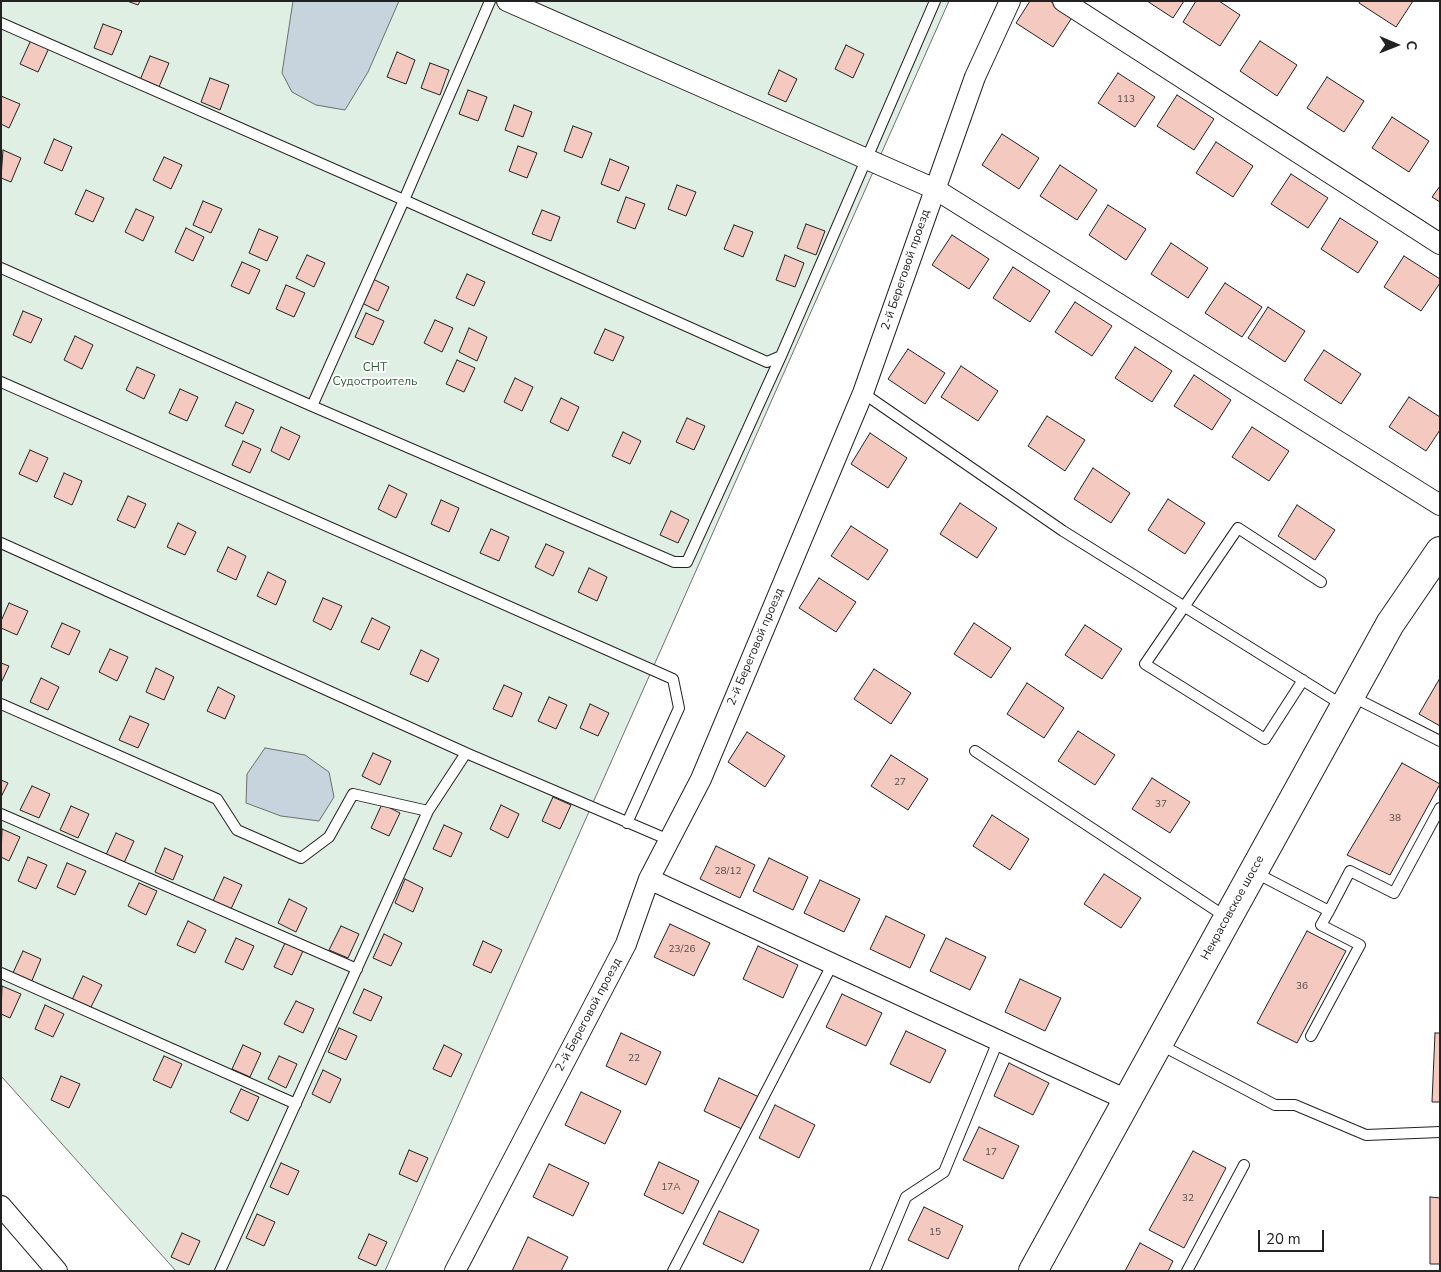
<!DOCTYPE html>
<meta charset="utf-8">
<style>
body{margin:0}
#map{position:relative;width:1441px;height:1272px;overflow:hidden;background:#fff;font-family:"Nunito Sans",sans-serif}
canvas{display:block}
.frame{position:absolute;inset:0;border:2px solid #222;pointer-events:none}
.north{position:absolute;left:1371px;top:20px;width:50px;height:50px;-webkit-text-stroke:4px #fff;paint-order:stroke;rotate:91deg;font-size:14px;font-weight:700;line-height:20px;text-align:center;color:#222}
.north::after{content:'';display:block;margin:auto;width:18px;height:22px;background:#222;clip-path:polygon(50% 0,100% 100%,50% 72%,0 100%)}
.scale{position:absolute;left:1258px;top:1230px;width:66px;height:22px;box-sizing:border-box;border:2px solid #222;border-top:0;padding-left:6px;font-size:15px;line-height:18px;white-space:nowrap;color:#222;-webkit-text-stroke:4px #fff;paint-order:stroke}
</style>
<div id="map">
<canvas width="1441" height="1272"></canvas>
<div class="frame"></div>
<div class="north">С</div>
<div class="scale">20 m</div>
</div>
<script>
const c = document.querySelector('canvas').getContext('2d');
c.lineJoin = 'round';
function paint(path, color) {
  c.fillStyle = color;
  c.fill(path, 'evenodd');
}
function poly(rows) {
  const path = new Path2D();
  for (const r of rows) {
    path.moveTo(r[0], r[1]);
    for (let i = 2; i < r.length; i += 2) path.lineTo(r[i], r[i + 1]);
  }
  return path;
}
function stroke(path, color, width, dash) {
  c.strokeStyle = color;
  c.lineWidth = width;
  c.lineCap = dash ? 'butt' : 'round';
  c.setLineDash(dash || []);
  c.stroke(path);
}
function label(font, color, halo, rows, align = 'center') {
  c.font = font + ' "Nunito Sans",sans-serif';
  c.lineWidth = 4;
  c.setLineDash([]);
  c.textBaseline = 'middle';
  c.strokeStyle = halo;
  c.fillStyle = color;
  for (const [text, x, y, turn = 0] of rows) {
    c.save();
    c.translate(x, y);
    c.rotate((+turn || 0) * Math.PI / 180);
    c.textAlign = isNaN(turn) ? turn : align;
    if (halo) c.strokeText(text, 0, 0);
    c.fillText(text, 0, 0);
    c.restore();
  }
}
const green = poly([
 [1,1,949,1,385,1271,176,1271,1,1076,1,1]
]);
paint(green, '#e0efe3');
stroke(green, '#6f6f6f', 1);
const water = poly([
 [293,1,399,1,368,72,345,110,316,105,292,92,282,73,293,1],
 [265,748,305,755,329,772,334,797,319,821,281,816,246,803,247,774,265,748]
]);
paint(water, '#c7d3dd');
stroke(water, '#6f6f6f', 1);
const building = poly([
 [127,1,140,1,138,5,127,1],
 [1030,1,1050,1,1073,16,1053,47,1016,23,1030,1],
 [1147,1,1184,1,1173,18,1147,1],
 [1196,1,1219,1,1240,15,1220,46,1183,22,1196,1],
 [1360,1,1413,1,1396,27,1359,3,1360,1],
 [103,24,122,31,112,55,94,48,103,24],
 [31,40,49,48,38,72,20,64,31,40],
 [1260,41,1297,65,1277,96,1240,71,1260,41],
 [846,45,864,54,853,78,835,69,846,45],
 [397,52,415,60,406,84,387,77,397,52],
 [150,56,169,63,159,87,140,80,150,56],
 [430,63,449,70,440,95,421,88,430,63],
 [779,70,797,79,786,102,768,94,779,70],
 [1118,73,1155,97,1135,127,1098,103,1118,73],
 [1327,77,1364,101,1344,132,1307,108,1327,77],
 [210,78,229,85,220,110,201,102,210,78],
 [468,90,487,97,478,121,459,114,468,90],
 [1177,95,1214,119,1194,150,1157,126,1177,95],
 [1,96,20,104,9,128,1,124,1,96],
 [514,105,532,112,523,137,505,130,514,105],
 [1392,117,1429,141,1409,172,1372,148,1392,117],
 [573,126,592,133,582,158,564,151,573,126],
 [1002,134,1039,158,1019,189,982,165,1002,134],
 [54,139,72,147,62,171,44,163,54,139],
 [1216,142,1253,166,1233,197,1196,173,1216,142],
 [518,146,537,153,527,178,509,171,518,146],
 [3,150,21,158,11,182,1,178,3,150],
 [164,157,182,165,171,189,153,180,164,157],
 [610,159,629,167,619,191,601,184,610,159],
 [1060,165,1097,190,1077,220,1040,196,1060,165],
 [1291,174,1328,198,1308,228,1271,204,1291,174],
 [677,185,696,192,686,216,668,209,677,185],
 [1440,186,1440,202,1432,197,1440,186],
 [86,190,104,198,93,222,75,214,86,190],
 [626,197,645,204,635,229,617,222,626,197],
 [203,201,222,209,211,233,193,225,203,201],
 [1108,205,1146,229,1126,260,1089,235,1108,205],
 [136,209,154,217,143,241,125,232,136,209],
 [542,210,560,217,551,241,532,234,542,210],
 [1340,218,1378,242,1358,273,1321,249,1340,218],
 [806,224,825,231,816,255,797,248,806,224],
 [734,225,753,232,743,257,724,249,734,225],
 [186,228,204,237,193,261,175,252,186,228],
 [259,229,278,237,267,261,249,253,259,229],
 [952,235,989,259,969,289,932,265,952,235],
 [1171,243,1208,268,1188,298,1151,274,1171,243],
 [307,255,325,263,314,287,296,278,307,255],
 [785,255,804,263,795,287,776,280,785,255],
 [1404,256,1440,279,1440,283,1421,311,1384,287,1404,256],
 [242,262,260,270,249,294,231,286,242,262],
 [1013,267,1050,291,1030,322,993,298,1013,267],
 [467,274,485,282,474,306,456,298,467,274],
 [371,278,389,287,378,311,360,302,371,278],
 [1225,283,1262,307,1242,337,1205,313,1225,283],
 [286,285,305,293,294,317,276,309,286,285],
 [1075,302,1112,326,1092,356,1055,332,1075,302],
 [1268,307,1305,331,1285,362,1248,338,1268,307],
 [23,311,42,319,31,343,13,335,23,311],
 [366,313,384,321,373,345,355,337,366,313],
 [435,320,453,328,442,352,424,343,435,320],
 [469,328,487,337,477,361,459,352,469,328],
 [605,329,624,337,613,361,594,353,605,329],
 [75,336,93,345,82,369,64,360,75,336],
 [1135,347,1172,371,1152,402,1115,378,1135,347],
 [908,349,945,373,925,404,888,379,908,349],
 [1324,350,1361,374,1341,404,1304,380,1324,350],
 [457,360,475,368,464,392,446,384,457,360],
 [961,366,998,391,978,421,941,397,961,366],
 [137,367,155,375,144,399,126,390,137,367],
 [1194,375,1231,400,1212,430,1174,406,1194,375],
 [515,378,533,387,522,411,504,402,515,378],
 [180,389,198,397,187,421,169,413,180,389],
 [1409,397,1440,417,1440,430,1426,451,1389,427,1409,397],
 [561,398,579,407,568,431,550,422,561,398],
 [236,402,254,410,243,434,225,426,236,402],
 [1047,416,1085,440,1065,471,1028,446,1047,416],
 [687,418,705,426,694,450,676,442,687,418],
 [281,427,300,436,289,460,271,451,281,427],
 [1252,427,1289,451,1269,481,1232,457,1252,427],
 [623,432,641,441,630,464,612,456,623,432],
 [870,433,907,458,888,488,851,464,870,433],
 [243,441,261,449,250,473,232,465,243,441],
 [30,450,48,458,37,482,19,474,30,450],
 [1093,468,1130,493,1111,523,1074,499,1093,468],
 [64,473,82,481,72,505,54,497,64,473],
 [389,485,407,494,396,518,378,509,389,485],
 [128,496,146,504,135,528,117,520,128,496],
 [1168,499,1205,523,1185,554,1148,530,1168,499],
 [441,500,459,508,449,532,431,524,441,500],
 [960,503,997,528,977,558,940,534,960,503],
 [1297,505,1335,530,1315,560,1278,536,1297,505],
 [671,511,689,520,678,543,660,535,671,511],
 [178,523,196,532,185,555,167,547,178,523],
 [851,526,888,550,868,580,831,556,851,526],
 [491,529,509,537,499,561,480,553,491,529],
 [546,544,564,552,553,576,535,567,546,544],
 [228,547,246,556,236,580,217,571,228,547],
 [589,568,607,577,597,601,578,592,589,568],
 [268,572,286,581,276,605,257,596,268,572],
 [819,578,856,602,836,632,799,608,819,578],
 [323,598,342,606,331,630,313,621,323,598],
 [9,603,28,611,17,635,1,628,1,621,9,603],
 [372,618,390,627,379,650,361,642,372,618],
 [62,623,80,631,69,655,51,647,62,623],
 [974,623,1011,648,991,678,954,654,974,623],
 [1085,625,1122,649,1102,679,1065,655,1085,625],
 [110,649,128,657,117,681,99,672,110,649],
 [421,650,439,659,428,682,410,674,421,650],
 [1,663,9,666,1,683,1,663],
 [156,668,174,677,164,700,146,692,156,668],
 [874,669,911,693,891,724,854,699,874,669],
 [41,678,59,687,48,710,30,702,41,678],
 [1440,678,1440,726,1419,714,1440,678],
 [1027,683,1064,708,1044,738,1007,714,1027,683],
 [504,685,522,693,512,717,493,709,504,685],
 [218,687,235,696,225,719,207,711,218,687],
 [549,697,567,705,556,729,538,721,549,697],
 [590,704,609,713,598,736,580,728,590,704],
 [130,716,149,724,138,748,119,740,130,716],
 [1078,731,1115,755,1095,785,1058,761,1078,731],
 [747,732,785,756,765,787,728,762,747,732],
 [373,753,391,761,380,785,362,776,373,753],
 [891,755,928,779,908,810,871,786,891,755],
 [1402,763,1440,784,1390,875,1347,855,1402,763],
 [1152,778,1190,802,1170,833,1132,809,1152,778],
 [1,780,8,783,1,797,1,780],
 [32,786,50,794,39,818,20,810,32,786],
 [553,797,571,805,560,829,542,821,553,797],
 [382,804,400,813,389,836,371,828,382,804],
 [501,805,519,814,508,838,490,829,501,805],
 [71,806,89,814,78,838,60,830,71,806],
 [992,815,1029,839,1010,870,973,846,992,815],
 [444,825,462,833,451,857,433,849,444,825],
 [2,829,20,837,9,861,1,857,2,829],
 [116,833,134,841,123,865,105,857,116,833],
 [716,846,755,865,740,898,700,879,716,846],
 [165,848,183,856,173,880,155,872,165,848],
 [28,857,47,865,36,889,18,881,28,857],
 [769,858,808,877,793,910,753,891,769,858],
 [67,863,86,871,75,895,57,887,67,863],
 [1104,874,1141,898,1121,928,1084,904,1104,874],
 [224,877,242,885,231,909,213,901,224,877],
 [405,879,423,888,413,912,395,903,405,879],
 [820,880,860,899,844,932,804,913,820,880],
 [139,883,157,891,146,915,128,906,139,883],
 [289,899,307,908,296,932,278,923,289,899],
 [886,916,925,935,910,968,870,949,886,916],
 [188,921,206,930,195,953,177,945,188,921],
 [670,924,710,943,694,976,654,957,670,924],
 [341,926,359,934,348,958,329,950,341,926],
 [1307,931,1346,951,1297,1043,1257,1023,1307,931],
 [384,934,402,943,391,966,373,958,384,934],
 [236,938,254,946,243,970,225,962,236,938],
 [946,938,986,957,970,990,930,971,946,938],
 [483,941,502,950,491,973,473,965,483,941],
 [285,943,303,951,292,975,274,967,285,943],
 [758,946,798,965,783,998,743,979,758,946],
 [23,951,41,959,31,983,12,975,23,951],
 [83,976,102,985,90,1009,72,1000,83,976],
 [1020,979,1061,998,1045,1031,1005,1012,1020,979],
 [2,986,21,994,10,1018,1,1014,2,986],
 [364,989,382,997,371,1021,353,1013,364,989],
 [842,994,882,1013,866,1046,826,1027,842,994],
 [296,1001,314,1009,303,1033,284,1024,296,1001],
 [45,1005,64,1014,53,1037,35,1029,45,1005],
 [339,1028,357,1036,346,1060,328,1052,339,1028],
 [906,1031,946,1050,930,1083,890,1064,906,1031],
 [621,1033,661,1052,646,1085,606,1066,621,1033],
 [1435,1033,1440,1033,1440,1102,1432,1102,1435,1033],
 [243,1045,261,1053,250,1077,232,1069,243,1045],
 [444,1045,462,1054,451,1077,433,1069,444,1045],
 [164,1056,182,1064,171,1088,153,1080,164,1056],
 [279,1056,297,1064,286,1088,268,1079,279,1056],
 [1009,1063,1049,1083,1033,1115,994,1096,1009,1063],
 [323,1070,341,1079,330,1103,312,1094,323,1070],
 [61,1076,80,1084,69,1108,51,1100,61,1076],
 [719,1078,759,1097,744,1130,704,1111,719,1078],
 [241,1089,259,1097,248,1121,230,1112,241,1089],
 [581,1092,621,1111,605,1144,565,1125,581,1092],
 [775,1105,815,1125,799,1158,759,1138,775,1105],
 [979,1127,1019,1146,1003,1179,963,1160,979,1127],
 [409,1150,428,1158,417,1182,399,1174,409,1150],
 [1193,1151,1226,1168,1184,1248,1149,1230,1193,1151],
 [659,1162,699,1181,683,1214,644,1195,659,1162],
 [281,1163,299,1171,288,1195,270,1187,281,1163],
 [549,1164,589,1183,573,1216,533,1197,549,1164],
 [1430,1197,1440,1198,1440,1264,1430,1264,1430,1197],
 [924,1207,963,1226,948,1259,908,1240,924,1207],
 [719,1211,759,1230,743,1263,703,1244,719,1211],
 [257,1214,275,1222,264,1246,246,1238,257,1214],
 [182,1233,200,1241,189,1265,171,1257,182,1233],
 [369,1234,387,1242,376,1266,358,1258,369,1234],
 [528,1237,568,1257,561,1271,512,1271,528,1237],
 [1140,1243,1173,1261,1168,1271,1125,1271,1140,1243]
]);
paint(building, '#f3c9c0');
stroke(building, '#222', 1);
const lane = poly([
 [490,1,404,200,767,362,781,356,935,1],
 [1,23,404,200,312,406,674,562,687,562,781,356],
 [1,268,312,406],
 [1,382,673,679,679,708,627,823],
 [863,393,1063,531,1344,706],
 [1,543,466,753],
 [1303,680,1265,739,1145,664,1238,528,1321,582],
 [1351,696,1440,741],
 [1,704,217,799,237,830,301,858,329,837,353,794,428,811],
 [975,751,1226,917],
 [1,814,357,969],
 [1254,872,1329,911,1321,925,1360,945,1311,1036],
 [1329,911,1350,871,1394,893,1440,808],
 [1,973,296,1104],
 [1159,1044,1275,1105,1295,1105,1366,1135,1440,1132],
 [220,1271,428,811,466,753,669,840],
 [673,1271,832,965],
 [875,1271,906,1197,944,1172,998,1041],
 [1187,1271,1244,1165]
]);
const street = poly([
 [507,1,935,189,1440,505],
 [1063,1,1440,244],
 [649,879,1127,1100],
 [1,1206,57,1271],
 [455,1271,626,944,649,879,701,779,863,393,975,77,1010,1]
]);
const secondary = poly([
 [1033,1271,1390,624,1440,551]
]);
stroke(lane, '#222', 12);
stroke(street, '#222', 22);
stroke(secondary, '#222', 30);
stroke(lane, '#fff', 10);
stroke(street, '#fff', 20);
stroke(secondary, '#fff', 28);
label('10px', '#564c4a', null, [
 ["113",1126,100],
 ["27",900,783],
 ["37",1161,805],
 ["38",1395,819],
 ["28/12",728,872],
 ["23/26",682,950],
 ["36",1302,987],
 ["22",634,1059],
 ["17",991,1153],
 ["17А",671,1188],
 ["32",1188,1199],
 ["15",935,1233]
]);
label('12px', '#222', '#fff', [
 ["2-й Береговой проезд",906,270,-71],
 ["2-й Береговой проезд",756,647,-67],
 ["Некрасовское шоссе",1233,908,-61],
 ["2-й Береговой проезд",589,1015,-62]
]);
label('12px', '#2f5e38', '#fff', [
 ["СНТ",375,368],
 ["Судостроитель",375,382]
]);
</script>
